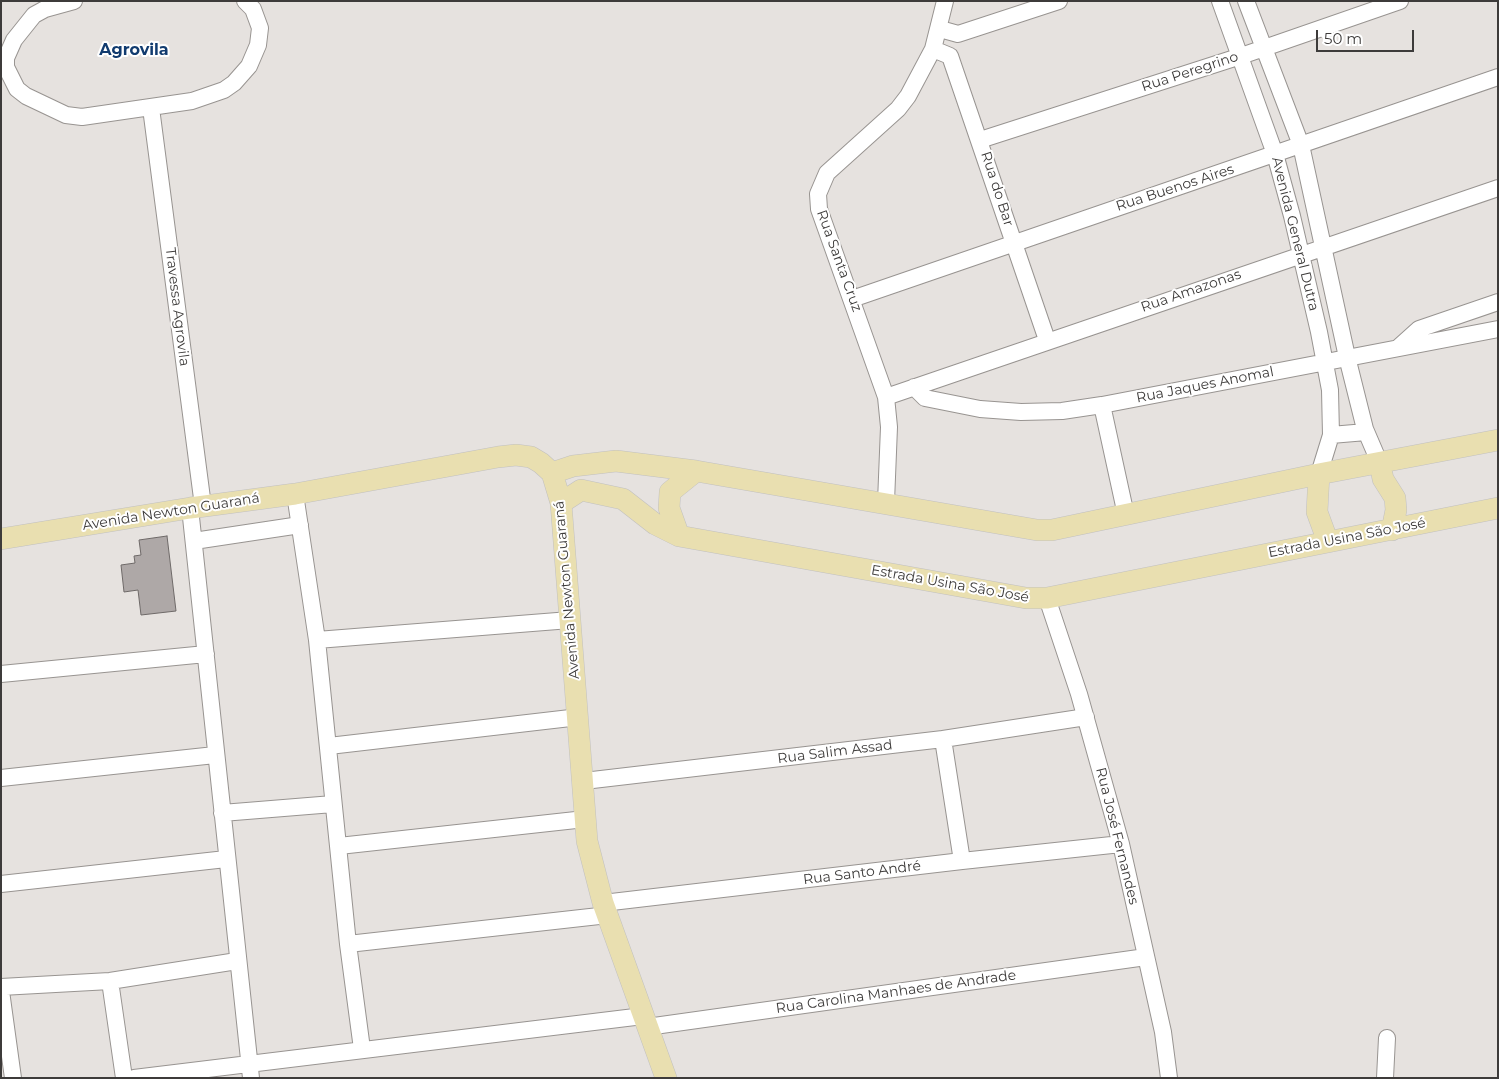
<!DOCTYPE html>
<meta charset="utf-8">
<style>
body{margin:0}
#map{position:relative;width:1499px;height:1079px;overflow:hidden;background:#e6e2df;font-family:Montserrat,sans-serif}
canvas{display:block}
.frame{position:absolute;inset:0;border:2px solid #3d3b3a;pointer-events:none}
.scale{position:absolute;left:1316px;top:30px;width:98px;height:22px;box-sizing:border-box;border:2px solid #3d3b3a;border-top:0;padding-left:6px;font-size:15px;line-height:18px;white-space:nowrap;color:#3d3b3a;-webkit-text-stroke:4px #fff;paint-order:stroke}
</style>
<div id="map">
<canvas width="1499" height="1079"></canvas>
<div class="frame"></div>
<div class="scale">50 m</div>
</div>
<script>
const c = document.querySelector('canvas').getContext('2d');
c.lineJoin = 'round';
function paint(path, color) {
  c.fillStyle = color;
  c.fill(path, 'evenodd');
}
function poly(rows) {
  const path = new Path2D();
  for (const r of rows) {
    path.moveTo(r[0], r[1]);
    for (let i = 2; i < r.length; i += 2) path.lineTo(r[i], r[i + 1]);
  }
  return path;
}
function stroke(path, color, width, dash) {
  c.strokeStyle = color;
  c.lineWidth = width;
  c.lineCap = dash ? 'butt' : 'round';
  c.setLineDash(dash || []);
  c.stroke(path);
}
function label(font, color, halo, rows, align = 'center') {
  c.font = font + ' Montserrat,sans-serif';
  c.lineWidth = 4;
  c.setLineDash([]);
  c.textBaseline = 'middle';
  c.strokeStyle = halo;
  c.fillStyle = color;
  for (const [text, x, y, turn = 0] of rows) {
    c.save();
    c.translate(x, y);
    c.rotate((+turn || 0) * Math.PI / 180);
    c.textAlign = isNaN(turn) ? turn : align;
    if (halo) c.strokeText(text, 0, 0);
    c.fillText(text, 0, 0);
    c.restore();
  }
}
const building = poly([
 [167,536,176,611,141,615,138,590,124,592,121,565,135,563,134,556,141,555,139,540,167,536]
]);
paint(building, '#aea8a7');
stroke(building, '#6e6968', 1);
const minor = poly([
 [74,1,45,9,34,15,14,40,6,58,6,67,17,89,26,96,66,115,82,117,192,101,224,90,234,83,249,66,258,45,260,28,253,9,245,1],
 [1220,1,1275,154,1292,216,1319,332,1330,390,1331,435,1319,474],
 [1246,1,1301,145,1347,357,1365,429,1380,464],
 [940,29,958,34,1059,1],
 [933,49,950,56,1047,340],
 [151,108,203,506],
 [980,140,1241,56,1400,1],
 [852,299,1498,77],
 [1399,347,1419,329,1498,302],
 [914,387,925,398,980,409,1021,412,1062,411,1102,405,1498,329],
 [886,397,1498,188],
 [1102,405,1126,515],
 [1331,435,1366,432],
 [295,494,317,640,348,944,362,1049],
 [886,502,889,427,886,397,819,209,818,194,827,173,898,109,908,96,933,49,945,1],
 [190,508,251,1078],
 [194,541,300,525],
 [1047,598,1079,694,1121,844,1163,1032,1169,1078],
 [317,640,570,620],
 [1,674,206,654],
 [943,739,962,861],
 [329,746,579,717],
 [1,778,215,755],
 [584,781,943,739,1086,717],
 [222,813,333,804],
 [339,846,585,819],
 [1,884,226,859],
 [603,903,962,861,1121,844],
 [348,944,608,915],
 [110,981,124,1078],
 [1,987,110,981,237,961],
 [1,991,13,1078],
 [647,1027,1146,957],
 [134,1078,643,1016],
 [1385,1078,1387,1038]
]);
const major = poly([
 [1380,464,1383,479,1395,498,1396,510,1392,530],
 [552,473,573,466,616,461,696,471,1037,530,1052,530,1319,474,1498,440],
 [1319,474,1317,512,1328,542],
 [561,503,581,490,623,499,655,524,679,536,1026,598,1047,598,1498,508],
 [679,536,669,508,670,492,696,471],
 [1,539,190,508,295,494,498,457,516,455,531,457,541,463,552,473,561,503,587,841,603,903,666,1078]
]);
stroke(minor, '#989491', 18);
stroke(major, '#c1c0c0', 22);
stroke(minor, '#fff', 16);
stroke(major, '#e9dfb0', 21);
label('14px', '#3d3b3a', '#fff', [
 ["Rua Peregrino",1190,72,-18],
 ["Rua Buenos Aires",1175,188,-18],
 ["Rua do Bar",997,189,72],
 ["Avenida General Dutra",1295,234,76],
 ["Rua Santa Cruz",839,261,70],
 ["Rua Amazonas",1191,291,-19],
 ["Travessa Agrovila",177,307,83],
 ["Rua Jaques Anomal",1205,385,-11],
 ["Avenida Newton Guaraná",171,512,-9],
 ["Estrada Usina São José",1347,538,-11],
 ["Estrada Usina São José",950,584,10],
 ["Avenida Newton Guaraná",567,590,-95],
 ["Rua Salim Assad",835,752,-7],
 ["Rua José Fernandes",1117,836,76],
 ["Rua Santo André",862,873,-7],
 ["Rua Carolina Manhaes de Andrade",896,992,-8]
]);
label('bold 16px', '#113b6f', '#fff', [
 ["Agrovila",134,50]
]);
</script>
